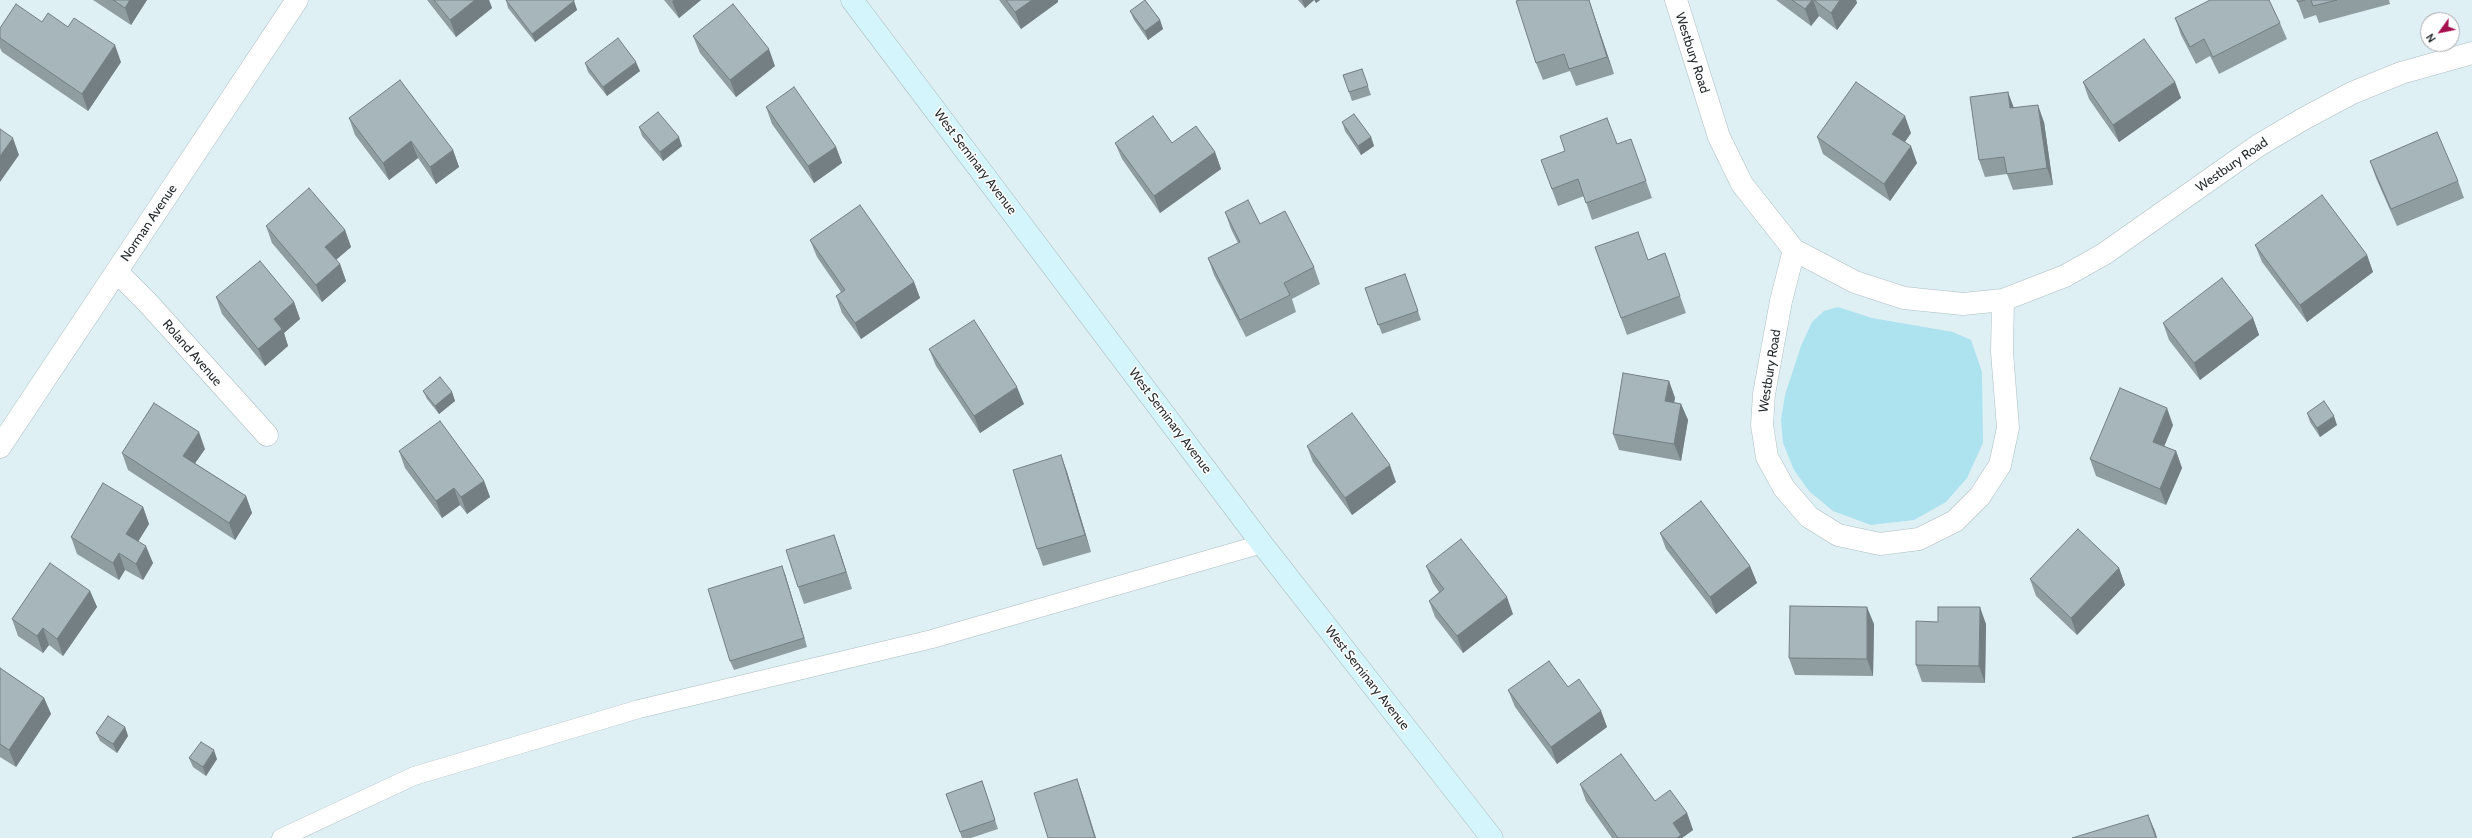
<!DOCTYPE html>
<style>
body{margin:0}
#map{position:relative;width:2472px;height:838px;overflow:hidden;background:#dff0f5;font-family:Cabin,sans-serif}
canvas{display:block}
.north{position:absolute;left:2420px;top:12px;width:40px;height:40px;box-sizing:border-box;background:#fff;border:1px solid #a9abac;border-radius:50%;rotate:237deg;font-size:11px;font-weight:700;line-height:16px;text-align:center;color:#272d2f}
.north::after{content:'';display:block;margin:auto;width:14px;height:18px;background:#a4104f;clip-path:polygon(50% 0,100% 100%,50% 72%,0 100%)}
</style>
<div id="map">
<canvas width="2472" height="838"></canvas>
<div class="north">N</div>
</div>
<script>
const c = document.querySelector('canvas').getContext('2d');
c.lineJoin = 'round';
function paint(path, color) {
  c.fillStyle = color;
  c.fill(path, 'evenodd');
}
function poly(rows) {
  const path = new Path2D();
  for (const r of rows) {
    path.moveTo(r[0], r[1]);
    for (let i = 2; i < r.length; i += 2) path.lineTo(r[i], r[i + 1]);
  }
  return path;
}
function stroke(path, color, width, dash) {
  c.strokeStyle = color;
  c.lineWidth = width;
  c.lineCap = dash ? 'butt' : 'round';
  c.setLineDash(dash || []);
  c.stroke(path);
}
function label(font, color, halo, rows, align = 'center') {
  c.font = font + ' Cabin,sans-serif';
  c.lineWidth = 3;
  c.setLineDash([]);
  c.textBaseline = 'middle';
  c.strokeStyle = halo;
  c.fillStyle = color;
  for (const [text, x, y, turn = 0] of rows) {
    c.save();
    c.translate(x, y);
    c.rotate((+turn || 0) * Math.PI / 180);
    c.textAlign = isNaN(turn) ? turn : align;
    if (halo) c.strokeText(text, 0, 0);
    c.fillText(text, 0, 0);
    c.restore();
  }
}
paint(poly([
 [1838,307,1872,318,1953,332,1971,340,1982,372,1983,443,1967,478,1946,502,1914,520,1871,525,1833,511,1809,491,1794,470,1783,443,1781,420,1785,395,1801,346,1812,322,1824,311]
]), '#ade2ef');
const lane = poly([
 [281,838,414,776,639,709,932,639,1262,544]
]);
const street = poly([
 [1676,0,1719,137,1742,184,1794,250,1855,282,1904,298,1963,304,2003,300,2065,276,2104,254,2259,145,2305,118,2352,93,2401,73,2472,53],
 [1794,250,1781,301,1764,394,1762,425,1767,457,1784,488,1809,517,1838,535,1880,544,1919,539,1955,521,1980,496,2000,465,2008,428,2002,352,2003,300],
 [117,272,148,303,267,435],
 [0,447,297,0]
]);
const secondary = poly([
 [852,0,1262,544,1492,838]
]);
stroke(lane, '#acbdc1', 19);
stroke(street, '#acbdc1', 23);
stroke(secondary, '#acbdc1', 23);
stroke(lane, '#fff', 18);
stroke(street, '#fff', 22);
stroke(secondary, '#d5f5fc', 22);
paint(poly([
 [93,0,147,0,131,25],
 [427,0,489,0,492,8,456,37],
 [506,0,574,1,577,10,535,42,508,8],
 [664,0,701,0,679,18],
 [999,0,1058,0,1058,2,1021,29],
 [1298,0,1320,0,1316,3,1314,0,1305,8],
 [1520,0,1589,0,1614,74,1576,86,1570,71,1543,80,1536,63],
 [1776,0,1856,0,1857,3,1837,30,1819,16,1811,26],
 [2297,0,2389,0,2390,4,2319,23,2316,15,2304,19],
 [1130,11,1160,20,1163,29,1148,40,1134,20],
 [2175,18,2280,23,2287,39,2219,74,2210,56,2196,64,2181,35],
 [42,22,121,62,88,111,2,52,0,48,0,28],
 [693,36,775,66,736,97,700,53],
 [585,63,640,71,607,96,588,72],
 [1362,69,1371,95,1352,101,1343,75],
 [2083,82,2175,82,2181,98,2119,142,2089,99],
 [766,107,836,147,842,163,814,183,772,124],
 [2014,108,2044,122,2053,185,2013,190,2007,174,1985,177,1979,160],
 [349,118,453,150,459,167,436,184,418,158,389,180,355,135],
 [1342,122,1371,137,1374,146,1361,155,1345,131],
 [639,127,682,146,663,161,642,136],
 [1911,133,1905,142,1917,163,1890,201,1823,154,1817,137],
 [1631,139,1652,198,1592,220,1584,196,1558,206,1541,160,1617,144],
 [1115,143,1172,143,1215,152,1221,169,1160,213,1122,159],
 [2370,161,2458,181,2464,198,2397,226,2376,178],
 [1225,212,1260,224,1314,267,1320,284,1292,299,1296,312,1246,337,1214,275,1208,258,1238,243,1231,229],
 [266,226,345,230,351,247,336,260,340,264,346,281,322,302,272,243],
 [810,240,914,282,920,298,861,339,842,313,836,296,841,292,817,257],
 [2255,245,2367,255,2373,272,2307,322,2262,262],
 [1595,247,1648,260,1665,253,1686,313,1627,335],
 [1405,274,1421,320,1382,334,1365,288],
 [216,297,294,302,300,319,284,333,288,346,265,366,222,314],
 [2253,318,2259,335,2200,380,2169,340,2163,323],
 [929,349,1024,404,980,433,936,366],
 [1669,381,1675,398,1674,402,1681,404,1688,420,1681,461,1619,450,1613,434],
 [423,391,452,392,455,401,439,414,427,399],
 [2307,413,2337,425,2320,437,2310,422],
 [2173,425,2164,446,2176,451,2182,468,2166,505,2096,476,2090,459],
 [1307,446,1396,482,1352,515,1313,462],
 [205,449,195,463,246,496,252,513,235,540,128,470,122,453],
 [399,451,484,481,490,497,467,514,460,505,442,518,405,468],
 [1061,455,1067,472,1091,552,1043,566,1037,549],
 [143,507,149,524,138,542,153,563,143,580,125,570,119,580,77,554,71,537],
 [1660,533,1750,566,1757,583,1716,614,1666,549],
 [834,535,840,552,852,589,804,604,798,587],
 [1426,566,1513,614,1463,653,1435,617,1429,601,1439,592,1433,583],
 [2119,568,2125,585,2077,635,2036,596,2030,579],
 [785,574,807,647,734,670,730,661],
 [90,591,97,607,63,656,49,645,43,653,18,636,12,619],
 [1874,624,1873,676,1795,675,1789,658],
 [1986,624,1985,683,1922,682,1916,665],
 [0,668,44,698,51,714,16,767,0,757],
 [1568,687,1601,711,1607,727,1557,764,1515,707,1508,690],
 [125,727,128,736,117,753,100,741,96,733],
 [189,758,217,759,206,776,193,767],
 [982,781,998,829,971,838,962,838,946,794],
 [1580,784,1687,813,1693,830,1682,838,1612,838,1586,801]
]), '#8f9da1');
paint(poly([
 [130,0,147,0,131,25,125,8],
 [475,0,489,0,492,8,456,37,450,20],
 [674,0,701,0,679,18,672,1],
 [1032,0,1058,0,1058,2,1021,29,1015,12],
 [1302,0,1314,0,1305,8],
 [1315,0,1320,0,1316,3],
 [1589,0,1614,74,1607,57],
 [1812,0,1813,0,1819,16,1811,26,1805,9],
 [1840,0,1856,0,1857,3,1837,30,1831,13],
 [574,1,577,10,535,42,532,34],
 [1160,20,1163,29,1148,40,1145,31],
 [115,45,121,62,88,111,82,94],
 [769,49,775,66,736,97,730,80],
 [636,62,640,71,607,96,603,87],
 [2175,82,2181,98,2119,142,2113,125],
 [2008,92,2014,108,2010,108],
 [2038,105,2044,122,2053,185,2047,168],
 [1905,116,1911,133,1899,150,1892,134],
 [679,137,682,146,663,161,660,152],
 [1371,137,1374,146,1361,155,1358,146],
 [13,138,19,155,0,182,0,156],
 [411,141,418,158,389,180,383,163],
 [1911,146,1917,163,1890,201,1884,184],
 [836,147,842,163,814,183,808,166],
 [453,150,459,167,436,184,430,167],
 [1215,152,1221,169,1160,213,1154,196],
 [345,230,351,247,331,264,325,247],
 [2367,255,2373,272,2307,322,2300,305],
 [340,264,346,281,322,302,316,285],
 [914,282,920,298,861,339,855,323],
 [294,302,300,319,284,333,288,346,265,366,258,349,274,319],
 [2253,318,2259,335,2200,380,2194,363],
 [1669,381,1675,398,1671,418,1665,401],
 [1017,387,1024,404,980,433,974,416],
 [452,392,455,401,439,414,435,406],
 [1681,404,1688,420,1681,461,1674,444],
 [2167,408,2173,425,2159,459,2153,442],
 [2334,416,2337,425,2320,437,2317,428],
 [199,432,205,449,189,472,183,456],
 [2176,451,2182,468,2166,505,2160,489],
 [1061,455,1067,472,1091,552,1085,535],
 [1390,465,1396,482,1352,515,1345,498],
 [484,481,490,497,467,514,461,497],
 [454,488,460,505,442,518,436,501],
 [246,496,252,513,235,540,229,523],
 [143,507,149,524,132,551,126,534],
 [834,535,840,552,852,589,846,572],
 [146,546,153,563,143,580,136,564],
 [119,553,125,570,119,580,113,563],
 [782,566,785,574,807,647,804,638],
 [1750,566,1757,583,1716,614,1710,597],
 [2119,568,2125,585,2077,635,2071,618],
 [90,591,97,607,63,656,57,639],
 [1507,597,1513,614,1463,653,1457,636],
 [1867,607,1874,624,1873,676,1867,659],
 [1980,607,1986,624,1985,683,1979,666],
 [43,628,49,645,43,653,37,636],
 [44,698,51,714,16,767,9,750],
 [1601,711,1607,727,1557,764,1551,747],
 [125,727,128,736,117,753,113,744],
 [214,750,217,759,206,776,203,767],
 [1077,779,1083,796,1096,838,1095,838],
 [1687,813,1693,830,1682,838,1677,838,1673,823],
 [2148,815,2155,831,2157,838,2156,838]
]), '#747f83');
const building = poly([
 [113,0,130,0,125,8,113,0],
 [434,0,475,0,450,20,434,0],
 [506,0,574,0,574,1,532,34,506,0],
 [1006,0,1032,0,1015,12,1006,0],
 [1145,0,1160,20,1145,31,1130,11,1145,0],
 [1520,0,1589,0,1607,57,1569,69,1564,54,1536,63,1516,1,1520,0],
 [1792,0,1812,0,1805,9,1792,0],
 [1814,0,1840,0,1831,13,1814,0],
 [2210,0,2269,0,2280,23,2213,57,2204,39,2190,47,2175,18,2210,0],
 [2297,0,2305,0,2298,2,2297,0],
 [2311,0,2337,0,2313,6,2311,0],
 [16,4,42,22,48,13,68,27,74,18,115,45,82,94,0,38,0,28,16,4],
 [733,4,769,49,730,80,693,36,733,4],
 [618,38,636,62,603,87,585,63,618,38],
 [2144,39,2175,82,2113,125,2083,82,2144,39],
 [1362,69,1368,86,1349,92,1343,75,1362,69],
 [400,80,453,150,430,167,411,141,383,163,349,118,400,80],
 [1856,82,1905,116,1892,134,1911,146,1884,184,1817,137,1856,82],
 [794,87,836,147,808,166,766,107,794,87],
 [2008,92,2010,108,2038,105,2047,168,2007,174,2004,157,1979,160,1970,97,2008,92],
 [658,112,679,137,660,152,639,127,658,112],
 [1354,114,1371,137,1358,146,1342,122,1354,114],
 [1153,116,1172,143,1196,126,1215,152,1154,196,1115,143,1153,116],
 [1607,118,1617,144,1631,139,1646,181,1586,203,1578,179,1552,189,1541,160,1565,151,1560,136,1607,118],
 [0,129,13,138,0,156,0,129],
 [2437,132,2458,181,2391,209,2370,161,2437,132],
 [309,188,345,230,325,247,340,264,316,285,266,226,309,188],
 [2322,195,2367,255,2300,305,2255,245,2322,195],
 [1248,200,1260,224,1285,211,1314,267,1284,283,1290,295,1240,320,1208,258,1240,242,1225,212,1248,200],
 [860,205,914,282,855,323,836,296,845,290,810,240,860,205],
 [1638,232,1648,260,1665,253,1680,296,1621,318,1595,247,1638,232],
 [260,261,294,302,274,319,282,329,258,349,216,297,260,261],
 [1405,274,1418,311,1378,325,1365,288,1405,274],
 [2222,278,2253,318,2194,363,2163,323,2222,278],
 [974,320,1017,387,974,416,929,349,974,320],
 [1623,373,1669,381,1665,401,1681,404,1674,444,1613,434,1623,373],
 [440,377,452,392,435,406,423,391,440,377],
 [2120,388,2167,408,2153,442,2176,451,2160,489,2090,459,2120,388],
 [2324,401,2334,416,2317,428,2307,413,2324,401],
 [154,403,199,432,183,456,246,496,229,523,122,453,154,403],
 [1352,413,1390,465,1345,498,1307,446,1352,413],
 [440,421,484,481,461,497,454,488,436,501,399,451,440,421],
 [1061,455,1085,535,1037,549,1013,470,1061,455],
 [103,483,143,507,126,534,146,546,136,564,119,553,113,563,71,537,103,483],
 [1701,501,1750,566,1710,597,1660,533,1701,501],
 [2078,529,2119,568,2071,618,2030,579,2078,529],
 [834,535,846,572,798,587,786,550,834,535],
 [1461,539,1507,597,1457,636,1429,601,1444,589,1426,566,1461,539],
 [50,563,90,591,57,639,43,628,37,636,12,619,50,563],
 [782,566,804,638,730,661,708,589,782,566],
 [1790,606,1867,607,1867,659,1789,658,1790,606],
 [1938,607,1980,607,1979,666,1916,665,1916,621,1938,622,1938,607],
 [1549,661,1568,687,1579,679,1601,711,1551,747,1508,690,1549,661],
 [0,668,44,698,9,750,0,744,0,668],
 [108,716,125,727,113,744,96,733,108,716],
 [201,742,214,750,203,767,189,758,201,742],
 [1621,754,1655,801,1670,790,1687,813,1673,823,1681,835,1677,838,1618,838,1580,784,1621,754],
 [1077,779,1095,838,1048,838,1034,793,1077,779],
 [982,781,995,820,960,832,946,794,982,781],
 [2148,815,2156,838,2072,838,2148,815]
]);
paint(building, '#a6b6bb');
stroke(building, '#747f83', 1);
label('13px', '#272d2f', '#fff', [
 ["Westbury Road",1692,53,72],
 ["West Seminary Avenue",975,162,53],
 ["Westbury Road",2232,165,-35],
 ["Norman Avenue",149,223,-56],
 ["Roland Avenue",192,353,49],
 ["Westbury Road",1770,371,-81],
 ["West Seminary Avenue",1170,421,53],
 ["West Seminary Avenue",1367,678,52]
]);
</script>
